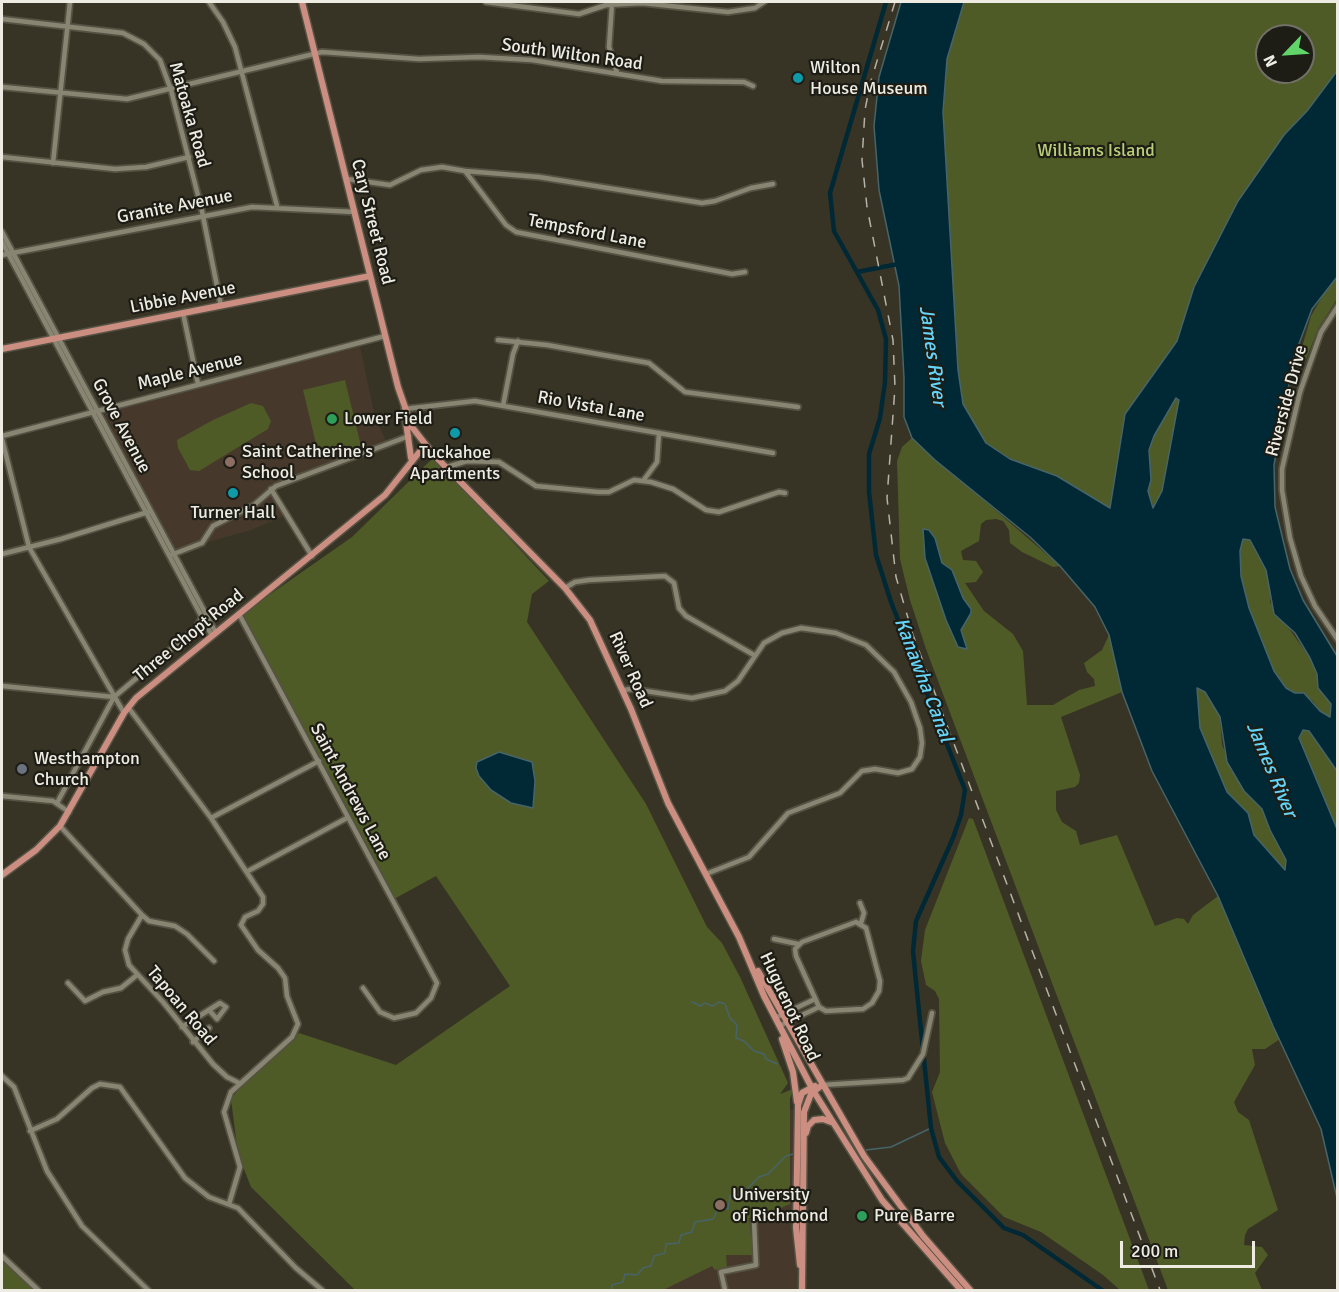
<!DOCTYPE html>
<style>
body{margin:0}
#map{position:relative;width:1339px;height:1292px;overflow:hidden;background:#383425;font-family:Signika,sans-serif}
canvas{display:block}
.frame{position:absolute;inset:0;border:3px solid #eeece2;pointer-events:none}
.north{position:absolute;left:1255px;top:24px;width:60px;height:60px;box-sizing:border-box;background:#1d1c15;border:2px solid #716f67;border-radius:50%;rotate:245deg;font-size:16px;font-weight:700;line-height:24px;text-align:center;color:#eeece2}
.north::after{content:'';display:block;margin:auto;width:21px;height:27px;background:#61d46a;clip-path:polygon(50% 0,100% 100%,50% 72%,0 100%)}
.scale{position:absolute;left:1120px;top:1241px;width:135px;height:27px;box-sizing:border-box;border:3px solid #eeece2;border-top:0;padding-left:8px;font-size:18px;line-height:21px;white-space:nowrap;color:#eeece2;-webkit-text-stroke:4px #1d1c15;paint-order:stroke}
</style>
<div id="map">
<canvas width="1339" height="1292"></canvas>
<div class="frame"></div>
<div class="north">N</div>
<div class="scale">200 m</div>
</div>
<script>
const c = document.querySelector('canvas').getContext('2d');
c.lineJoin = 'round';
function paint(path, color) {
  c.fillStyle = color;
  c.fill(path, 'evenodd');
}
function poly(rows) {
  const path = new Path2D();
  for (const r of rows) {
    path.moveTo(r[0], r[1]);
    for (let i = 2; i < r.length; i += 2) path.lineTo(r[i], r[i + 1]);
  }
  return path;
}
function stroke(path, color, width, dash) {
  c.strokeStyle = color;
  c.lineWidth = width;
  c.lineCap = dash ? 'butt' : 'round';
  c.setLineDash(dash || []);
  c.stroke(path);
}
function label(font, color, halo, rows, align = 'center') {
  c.font = font + ' Signika,sans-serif';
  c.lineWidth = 4.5;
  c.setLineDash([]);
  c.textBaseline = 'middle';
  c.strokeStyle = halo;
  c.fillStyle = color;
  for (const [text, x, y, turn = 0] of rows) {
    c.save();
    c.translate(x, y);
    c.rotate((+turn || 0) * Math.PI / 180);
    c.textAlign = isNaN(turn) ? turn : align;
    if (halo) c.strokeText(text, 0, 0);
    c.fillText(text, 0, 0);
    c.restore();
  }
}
paint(poly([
 [360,347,375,417,386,441,274,483,268,489,284,516,251,530,176,551,103,411],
 [798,1108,796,1213,802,1290,539,1290,781,1113]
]), '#46392b');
paint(poly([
 [964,2,1337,2,1337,71,1307,111,1284,135,1194,287,1177,341,1125,414,1110,508,1057,476,1010,459,986,443,963,404,958,370,943,112,947,59],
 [1267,36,1303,36,1303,72,1267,72],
 [1337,271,1337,299,1318,329,1305,362,1300,360,1302,347,1311,316],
 [345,380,361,446,319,456,303,390],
 [1176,398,1179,400,1178,405,1162,491,1154,508,1148,491,1151,480,1149,450,1154,436],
 [251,403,263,406,271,421,268,429,199,471,190,470,178,448,177,440,213,420],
 [912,438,1060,566,1053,567,1022,552,1010,543,1009,530,1003,521,996,519,986,520,981,524,979,541,961,551,963,560,976,561,983,572,976,582,965,583,984,611,1013,634,1023,651,1027,705,1053,705,1079,690,1095,686,1094,679,1087,672,1084,663,1102,650,1109,635,1122,692,1061,717,1080,775,1079,783,1075,787,1056,791,1056,810,1062,822,1076,831,1080,845,1117,835,1155,926,1177,918,1184,919,1188,924,1193,915,1218,896,1280,1039,1265,1049,1252,1049,1255,1065,1234,1102,1238,1112,1249,1120,1278,1210,1248,1229,1245,1235,1244,1245,1262,1247,1268,1255,1255,1273,1262,1290,1168,1290,926,649,910,600,900,559,897,461,902,447],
 [434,457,549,581,532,594,527,622,646,804,707,927,722,943,740,977,788,1083,780,1094,793,1089,790,1099,790,1204,763,1216,749,1218,753,1255,726,1255,727,1268,715,1270,712,1266,663,1290,355,1290,251,1187,238,1154,231,1099,244,1083,299,1033,396,1065,510,986,436,876,394,899,242,614,352,537],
 [1243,539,1250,540,1266,570,1270,582,1270,602,1310,658,1317,674,1318,688,1331,704,1330,717,1320,711,1312,700,1286,688,1274,671,1249,608,1241,576,1240,551],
 [1197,687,1205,692,1220,717,1222,745,1244,791,1262,809,1270,830,1286,860,1285,870,1254,835,1248,813,1227,792,1200,728],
 [1303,730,1309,731,1318,741,1337,771,1337,829,1299,738],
 [969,818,973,819,1149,1290,1120,1290,1103,1275,1041,1232,1004,1217,961,1174,945,1143,932,1092,940,1072,939,999,935,991,926,985,921,961,925,930],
 [2,1257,4,1260,35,1290,2,1290]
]), '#4f5b26');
const water = poly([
 [901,2,964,2,947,59,943,112,958,370,963,404,986,443,1010,459,1057,476,1110,508,1125,414,1177,341,1194,287,1238,201,1284,135,1307,111,1337,71,1337,277,1312,309,1294,357,1274,465,1275,507,1290,569,1303,600,1337,656,1337,771,1309,731,1303,730,1299,738,1337,829,1337,1198,1321,1129,1273,1026,1218,896,1152,771,1122,692,1109,635,1095,607,1060,566,1030,537,935,460,912,438,904,417,904,378,899,286,879,190,874,126,879,77,901,2],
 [1176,398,1179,400,1178,405,1162,491,1153,508,1148,491,1151,480,1149,450,1154,436,1176,398],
 [1243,539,1250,540,1266,570,1274,614,1295,633,1310,658,1317,674,1318,688,1331,704,1330,717,1320,711,1304,693,1295,693,1286,688,1274,671,1249,608,1241,576,1240,551,1243,539],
 [1197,688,1205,692,1220,717,1227,762,1244,791,1262,809,1270,830,1286,860,1285,870,1254,835,1248,813,1227,792,1200,728,1197,688],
 [923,529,929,530,935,538,942,563,952,570,963,598,971,609,971,613,961,630,967,649,958,647,946,620,925,558,923,529],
 [499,752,532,762,535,781,533,808,511,803,491,790,479,776,476,768,477,762,499,752]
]);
paint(water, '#002935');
stroke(water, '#476469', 1.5);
stroke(poly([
 [692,1002,701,1006,704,1003,713,1006,719,1002,725,1004,730,1018,737,1025,736,1038,744,1041,754,1051,764,1054,766,1059,777,1064],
 [866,1150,891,1147,931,1128],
 [611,1290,612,1285,623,1282,625,1274,637,1275,643,1268,651,1266,654,1256,665,1253,666,1244,679,1243,681,1235,692,1232,695,1222,713,1219,719,1207,728,1209,730,1196,743,1193,759,1177,768,1174,786,1156,793,1154]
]), '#476469', 1.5);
stroke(poly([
 [886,2,830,193,834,231,878,310,886,339,885,382,880,418,869,454,869,492,876,555,891,602,965,790,961,815,953,838,916,921,913,951,916,982,931,1128,939,1157,957,1181,1004,1228,1023,1235,1102,1290],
 [857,272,898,264]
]), '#002935', 4.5);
const minor = poly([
 [209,2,223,22,235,47,277,206],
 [486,2,579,14,606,5,642,3,728,12,755,8,764,2],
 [612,4,609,47,617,73],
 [2,19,123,33,144,44,160,60,171,90,202,211,221,306],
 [2,87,127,99,322,52,419,59,479,57,532,60,662,81,744,82,753,86],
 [2,157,115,169,146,167,189,157],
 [53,163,70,2],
 [465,171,539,177,702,203,715,201,751,188,773,184],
 [347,179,390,185,421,170,442,167,465,171,506,225,516,232,732,274,745,272],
 [2,232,216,633],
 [2,242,212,636],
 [2,255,252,207,355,212],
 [1338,306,1321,332,1300,392,1282,469,1282,490,1290,538,1301,576,1315,606,1338,640],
 [183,313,198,384],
 [498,340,547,345,649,363,685,392,798,407],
 [503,406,513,354,518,341],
 [404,409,475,401,773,453],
 [2,436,385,336],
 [2,439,29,547,124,713],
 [447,467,467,461,499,462,536,486,598,492,609,492,634,480,651,482,673,489,706,510,719,512,779,492,785,493],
 [643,481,657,462,659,433],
 [271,489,312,556],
 [2,554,61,539,148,512],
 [171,555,202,543,213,526,254,505,276,486,409,436],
 [565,588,575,582,589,580,665,576,674,583,679,608,686,616,754,655],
 [239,614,437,983,431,998,416,1013,394,1018,380,1012,363,988],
 [2,686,114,697],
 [623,690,632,689,692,698,725,691,738,681,764,643,782,633,801,628,836,633,866,645,894,672,911,702,920,728,922,743,920,757,912,769,898,773,875,769,862,771,840,793,788,813,749,857,706,874],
 [128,707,211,818,263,897,263,904,258,911,245,917,241,925,258,950,278,968,285,978,287,996,298,1024,292,1037,231,1092,224,1112,240,1167,229,1204],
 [2,796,53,801,69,812],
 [57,803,114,697,196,628,202,617],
 [211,818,319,761],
 [60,826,142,915,128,939,125,950,129,965,163,1002,213,1064,227,1077,239,1083],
 [248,871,347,818],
 [860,903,864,913,861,923],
 [142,915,149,921,175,926,187,934,214,961],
 [856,922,866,928,880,981,879,991,872,1003,863,1009,826,1011,819,1007,796,956,795,949,802,942,856,922],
 [774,939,798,944],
 [68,983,85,1001,103,992,121,988,137,975],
 [775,1018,815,999],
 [779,1026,819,1007],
 [182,1027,220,1003,226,1007,217,1019,209,1010],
 [193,1042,209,1028],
 [2,1076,14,1087,47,1171,82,1226,148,1290],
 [822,1085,903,1080,908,1078,923,1054,932,1013],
 [30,1131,57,1119,92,1088,100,1084,120,1087,185,1178,209,1197,238,1208,296,1268,322,1290],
 [2,1256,38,1290],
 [725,1290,721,1272,756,1265,754,1221]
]);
const major = poly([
 [302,2,398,387,412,427,433,454,565,588,590,620,631,709,668,803,739,937,764,996,814,1092,882,1200,961,1290],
 [2,349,370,276],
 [405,415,411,458],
 [2,875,36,850,60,826,124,713,136,698,385,495,425,445],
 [758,971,864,1156,923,1236,970,1290],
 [782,1039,793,1072,797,1102],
 [806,1133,808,1126,814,1120,823,1119,831,1122],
 [800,1265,796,1228,798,1105,802,1093,815,1086],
 [802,1290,804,1112,811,1094,822,1085]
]);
stroke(minor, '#555244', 8);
stroke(major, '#555244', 9);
stroke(minor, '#898573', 4.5);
stroke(major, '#cb8e80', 6);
stroke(poly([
 [895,2,870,84,865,110,862,160,867,207,893,340,895,387,887,498,896,577,913,635,1160,1290]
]), '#b5b2a7', 1.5, [10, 10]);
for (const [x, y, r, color] of [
 [798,78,6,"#0f9aa8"],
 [332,419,6,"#2e9e5b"],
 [455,433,6,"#0f9aa8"],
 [230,462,6,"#8d6e63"],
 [233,493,6,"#0f9aa8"],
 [22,769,6,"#6b7280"],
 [720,1205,6,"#8d6e63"],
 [862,1216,6,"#2e9e5b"]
]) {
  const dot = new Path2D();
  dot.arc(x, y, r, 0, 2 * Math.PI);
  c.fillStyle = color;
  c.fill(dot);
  stroke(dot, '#1d1c15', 2);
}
label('18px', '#eeece2', '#1d1c15', [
 ["South Wilton Road",572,55,8],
 ["Matoaka Road",189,115,74],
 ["Granite Avenue",175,207,-11],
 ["Cary Street Road",372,222,76],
 ["Tempsford Lane",587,232,11],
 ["Libbie Avenue",183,298,-11],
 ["Maple Avenue",190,372,-14],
 ["Riverside Drive",1287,401,-75],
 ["Rio Vista Lane",591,407,10],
 ["Grove Avenue",121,426,62],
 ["Three Chopt Road",189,636,-39],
 ["River Road",630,670,66],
 ["Saint Andrews Lane",350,792,62],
 ["Tapoan Road",181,1006,50],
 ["Huguenot Road",789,1007,65]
]);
label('18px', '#eeece2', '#1d1c15', [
 ["Wilton",810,68],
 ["House Museum",810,89],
 ["Lower Field",344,419],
 ["Saint Catherine's",242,452],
 ["School",242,473],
 ["Tuckahoe",455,453,"center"],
 ["Apartments",455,474,"center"],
 ["Turner Hall",233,513,"center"],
 ["Westhampton",34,759],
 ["Church",34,780],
 ["University",732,1195],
 ["of Richmond",732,1216],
 ["Pure Barre",874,1216]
], 'left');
label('18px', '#b9ce78', '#1d1c15', [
 ["Williams Island",1096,151]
]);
label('italic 20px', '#64d4f8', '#1d1c15', [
 ["James River",932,356,82],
 ["Kanawha Canal",923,680,69],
 ["James River",1271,770,67]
]);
</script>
